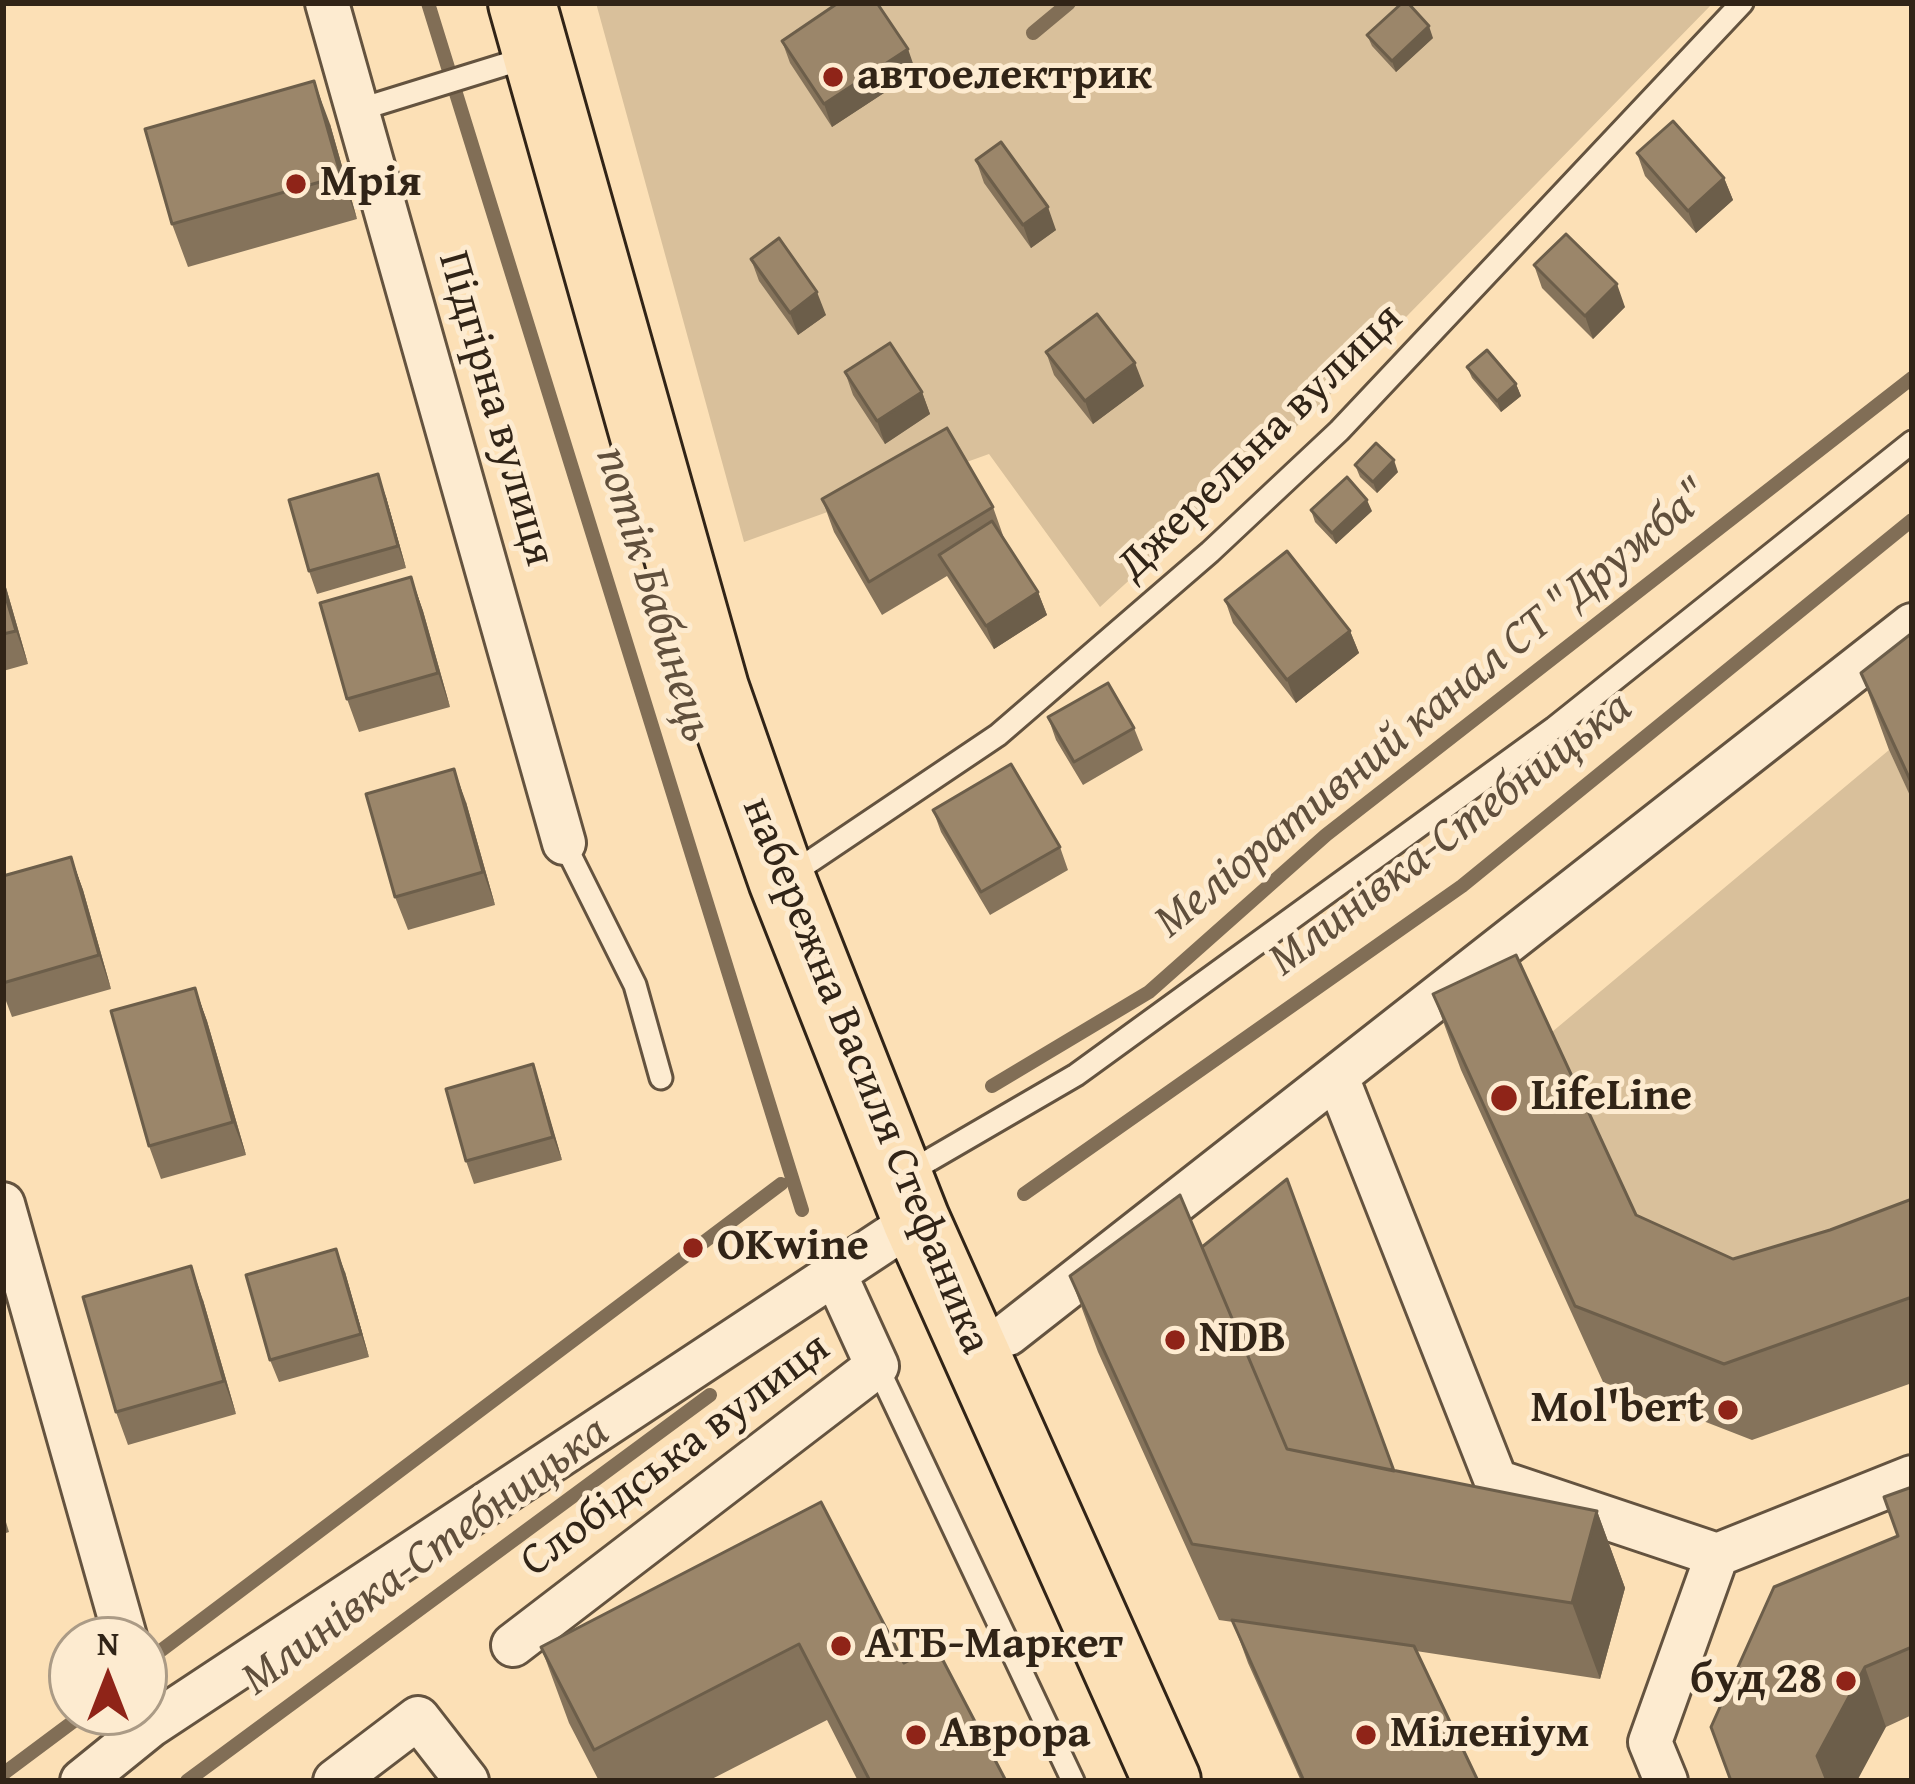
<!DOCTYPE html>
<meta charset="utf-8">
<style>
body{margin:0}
#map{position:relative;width:1915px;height:1784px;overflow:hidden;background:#fce0b6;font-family:"Gentium Book Plus",serif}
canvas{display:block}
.frame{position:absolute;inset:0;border:6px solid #312417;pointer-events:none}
.north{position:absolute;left:48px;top:1616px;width:120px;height:120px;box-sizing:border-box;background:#fdebd0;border:3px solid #ab9b86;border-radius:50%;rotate:0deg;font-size:33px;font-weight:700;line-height:48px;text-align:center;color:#312417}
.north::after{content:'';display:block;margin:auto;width:42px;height:54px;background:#8f2418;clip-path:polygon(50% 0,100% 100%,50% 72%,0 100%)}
</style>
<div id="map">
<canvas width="1915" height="1784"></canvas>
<div class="frame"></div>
<div class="north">N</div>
</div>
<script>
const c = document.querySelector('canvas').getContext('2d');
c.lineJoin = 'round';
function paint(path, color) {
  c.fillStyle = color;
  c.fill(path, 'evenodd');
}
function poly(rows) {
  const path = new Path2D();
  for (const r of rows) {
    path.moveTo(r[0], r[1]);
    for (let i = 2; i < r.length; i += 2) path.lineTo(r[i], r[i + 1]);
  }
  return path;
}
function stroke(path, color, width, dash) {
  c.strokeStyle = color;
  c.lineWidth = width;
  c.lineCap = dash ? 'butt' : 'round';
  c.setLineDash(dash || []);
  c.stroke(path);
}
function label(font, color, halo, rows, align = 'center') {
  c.font = font + ' "Gentium Book Plus",serif';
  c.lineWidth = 10;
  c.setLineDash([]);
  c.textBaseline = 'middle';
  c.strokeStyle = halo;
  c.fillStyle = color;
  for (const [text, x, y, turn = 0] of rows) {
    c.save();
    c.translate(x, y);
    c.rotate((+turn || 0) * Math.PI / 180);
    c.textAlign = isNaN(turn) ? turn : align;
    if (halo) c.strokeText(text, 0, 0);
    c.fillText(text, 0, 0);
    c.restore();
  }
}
paint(poly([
 [596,3,1713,3,1321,404,1100,607,989,454,744,542],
 [1889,750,1912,799,1912,1286,1664,1291,1546,1037]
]), '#d9c09b');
stroke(poly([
 [428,3,802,1210],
 [1033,33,1069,3],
 [992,1086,1149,992,1326,835,1912,378],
 [1024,1194,1462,886,1912,520],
 [147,1661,781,1184],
 [3,1774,86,1712],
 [187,1781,710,1395]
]), '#816e56', 14);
const service = poly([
 [358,110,529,57],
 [564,843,635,985,661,1078],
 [790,875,998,735,1210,552,1339,431,1742,3],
 [904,1175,1076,1075,1554,728,1912,442],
 [877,1366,1073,1781]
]);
const minor = poly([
 [327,3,564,843],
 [1337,1077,1496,1481,1717,1555,1912,1477],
 [3,1204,126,1640],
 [1008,1334,1912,625],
 [513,1645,877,1366,835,1274],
 [82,1781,150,1726,916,1220],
 [335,1781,418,1718,467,1781],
 [1666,1781,1650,1742,1717,1555]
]);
const primary = poly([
 [522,3,715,688,782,880,916,1220,1167,1781]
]);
stroke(service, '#64533f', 27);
stroke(minor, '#64533f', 48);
stroke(primary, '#312417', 72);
stroke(service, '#fdebd0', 21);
stroke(minor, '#fdebd0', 42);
stroke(primary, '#fce0b6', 66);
paint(poly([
 [1367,35,1433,38,1396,72,1372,46],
 [782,41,916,72,832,127,790,63],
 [330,124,357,219,188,267,172,224],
 [1637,153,1724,178,1733,200,1696,233,1645,176],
 [976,160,1056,230,1031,248,984,183],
 [751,259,826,315,798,335,759,281],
 [1534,265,1625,307,1593,339,1542,288],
 [1046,352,1144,386,1093,424,1054,375],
 [1467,367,1516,384,1521,396,1501,412,1472,378],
 [845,372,922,392,930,414,885,444,853,395],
 [1355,465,1398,472,1377,493,1360,477],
 [386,497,406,568,317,594,309,571],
 [822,499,993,507,1005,541,1038,592,1047,615,994,649,947,576,882,615,834,532],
 [1311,510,1372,511,1336,544,1315,522],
 [3,577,28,664,3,671],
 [411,577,423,611,450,707,359,732,347,699],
 [1225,600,1350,631,1359,653,1296,703,1233,623],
 [1912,633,1912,800,1889,750,1861,673],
 [1048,717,1134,728,1143,750,1083,785,1056,740],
 [466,802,495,905,408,930,395,897],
 [933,810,1060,847,1068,870,990,915,941,832],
 [71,857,83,890,111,989,12,1017,3,993,3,876],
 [195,988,207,1021,246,1155,161,1179,149,1146],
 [1433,994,1636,1215,1733,1259,1830,1230,1912,1199,1912,1383,1752,1440,1603,1382,1461,1070],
 [533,1064,562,1160,474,1184,466,1161],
 [1202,1247,1394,1471,1597,1511,1625,1588,1600,1679,1416,1651,1478,1781,1301,1781,1248,1663,1233,1622,1219,1620,1098,1352,1070,1276],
 [345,1272,369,1357,279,1382,270,1360],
 [203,1300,236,1414,128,1445,116,1412],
 [1912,1487,1912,1715,1886,1727,1731,1781,1898,1536],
 [821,1502,904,1663,1006,1781,858,1781,827,1720,708,1781,599,1781,569,1723,541,1647],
 [3,1512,9,1532,3,1534]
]), '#85735b');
paint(poly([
 [1429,26,1433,38,1396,72,1392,61],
 [908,49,916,72,832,127,824,104],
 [314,81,330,124,357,219,341,176],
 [1724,178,1733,200,1696,233,1688,211],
 [1048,207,1056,230,1031,248,1023,225],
 [1617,284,1625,307,1593,339,1585,316],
 [817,292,826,315,798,335,790,313],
 [1135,363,1144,386,1093,424,1085,401],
 [1516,384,1521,396,1501,412,1497,401],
 [922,392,930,414,885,444,877,421],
 [1394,460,1398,472,1377,493,1373,482],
 [378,474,386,497,406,568,398,546],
 [1367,500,1372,511,1336,544,1332,533],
 [3,577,28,664,16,631,3,587],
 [411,577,423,611,450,707,438,673],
 [1038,592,1047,615,994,649,986,626],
 [1350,631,1359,653,1296,703,1287,680],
 [454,769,466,802,495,905,483,872],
 [71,857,83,890,111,989,99,955],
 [195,988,207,1021,246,1155,233,1122],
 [533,1064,541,1087,562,1160,553,1137],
 [336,1249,345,1272,369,1357,361,1334],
 [191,1266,203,1300,236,1414,224,1381],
 [1597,1511,1625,1588,1600,1679,1572,1603],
 [1865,1667,1886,1727,1857,1781,1827,1781,1817,1756]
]), '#6c5e4a');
const building = poly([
 [838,3,877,3,908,49,824,104,782,41,838,3],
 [1402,3,1408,3,1429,26,1392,61,1367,35,1402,3],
 [314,81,341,176,172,224,145,129,314,81],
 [1673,121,1724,178,1688,211,1637,153,1673,121],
 [1001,142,1048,207,1023,225,976,160,1001,142],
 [1566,234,1617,284,1585,316,1534,265,1566,234],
 [779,238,817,292,790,313,751,259,779,238],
 [1097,314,1135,363,1085,401,1046,352,1097,314],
 [890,343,922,392,877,421,845,372,890,343],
 [1487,350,1516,384,1497,401,1467,367,1487,350],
 [947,428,993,507,869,582,822,499,947,428],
 [1376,443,1394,460,1373,482,1355,465,1376,443],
 [378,474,398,546,309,571,289,500,378,474],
 [1347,477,1367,500,1332,533,1311,510,1347,477],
 [992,521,1038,592,986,626,939,555,992,521],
 [1287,551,1350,631,1287,680,1225,600,1287,551],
 [411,577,438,673,347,699,320,603,411,577],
 [3,587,16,631,3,634,3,587],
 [1912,633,1912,784,1861,673,1912,633],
 [1108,683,1134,728,1074,762,1048,717,1108,683],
 [1011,764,1060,847,981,892,933,810,1011,764],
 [454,769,483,872,395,897,366,794,454,769],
 [71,857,99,955,3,983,3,876,71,857],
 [1516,955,1636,1215,1733,1259,1830,1230,1912,1199,1912,1297,1724,1364,1575,1306,1433,994,1516,955],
 [195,988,233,1122,149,1146,111,1011,195,988],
 [533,1064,553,1137,466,1161,446,1089,533,1064],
 [1287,1179,1394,1471,1287,1449,1202,1247,1287,1179],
 [1180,1195,1287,1449,1597,1511,1572,1603,1192,1544,1070,1276,1180,1195],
 [336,1249,361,1334,270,1360,246,1275,336,1249],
 [191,1266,224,1381,116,1412,83,1297,191,1266],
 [1912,1487,1912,1647,1865,1667,1817,1756,1827,1781,1731,1781,1711,1727,1774,1587,1898,1536,1884,1497,1912,1487],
 [821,1502,904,1663,936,1647,1006,1781,870,1781,799,1644,594,1750,541,1647,821,1502],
 [1232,1620,1414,1646,1478,1781,1304,1781,1232,1620]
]);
paint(building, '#9b866a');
stroke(building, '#6c5e4a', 3);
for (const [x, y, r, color] of [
 [833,77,12,"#8f2418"],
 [296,184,12,"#8f2418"],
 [1504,1098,15,"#8f2418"],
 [693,1248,12,"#8f2418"],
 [1175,1340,12,"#8f2418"],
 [1728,1410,12,"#8f2418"],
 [841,1646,12,"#8f2418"],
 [1846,1681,12,"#8f2418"],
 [916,1735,12,"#8f2418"],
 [1366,1735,12,"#8f2418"]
]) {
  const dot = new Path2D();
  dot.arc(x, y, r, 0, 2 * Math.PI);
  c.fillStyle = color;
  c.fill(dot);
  stroke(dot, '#fdebd0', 4.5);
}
label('bold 45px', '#312417', '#fdebd0', [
 ["автоелектрик",857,77],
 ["Мрія",320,184],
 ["LifeLine",1531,1098],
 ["OKwine",717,1248],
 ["NDB",1199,1340],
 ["Mol'bert",1704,1410,"right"],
 ["АТБ-Маркет",865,1646],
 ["буд 28",1822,1681,"right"],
 ["Аврора",940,1735],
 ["Міленіум",1390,1735]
], 'left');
label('45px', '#312417', '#fdebd0', [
 ["Підгірна вулиця",495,409,74],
 ["Джерельна вулиця",1261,443,-44],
 ["набережна Василя Стефаника",865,1076,68],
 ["Слобідська вулиця",676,1456,-37]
]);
label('italic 48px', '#604f3c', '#fdebd0', [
 ["потік Бабинець",653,595,73],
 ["Меліоративний канал СТ \"Дружба\"",1433,710,-39],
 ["Млинівка-Стебницька",1451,835,-37],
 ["Млинівка-Стебницька",426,1557,-36]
]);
</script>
